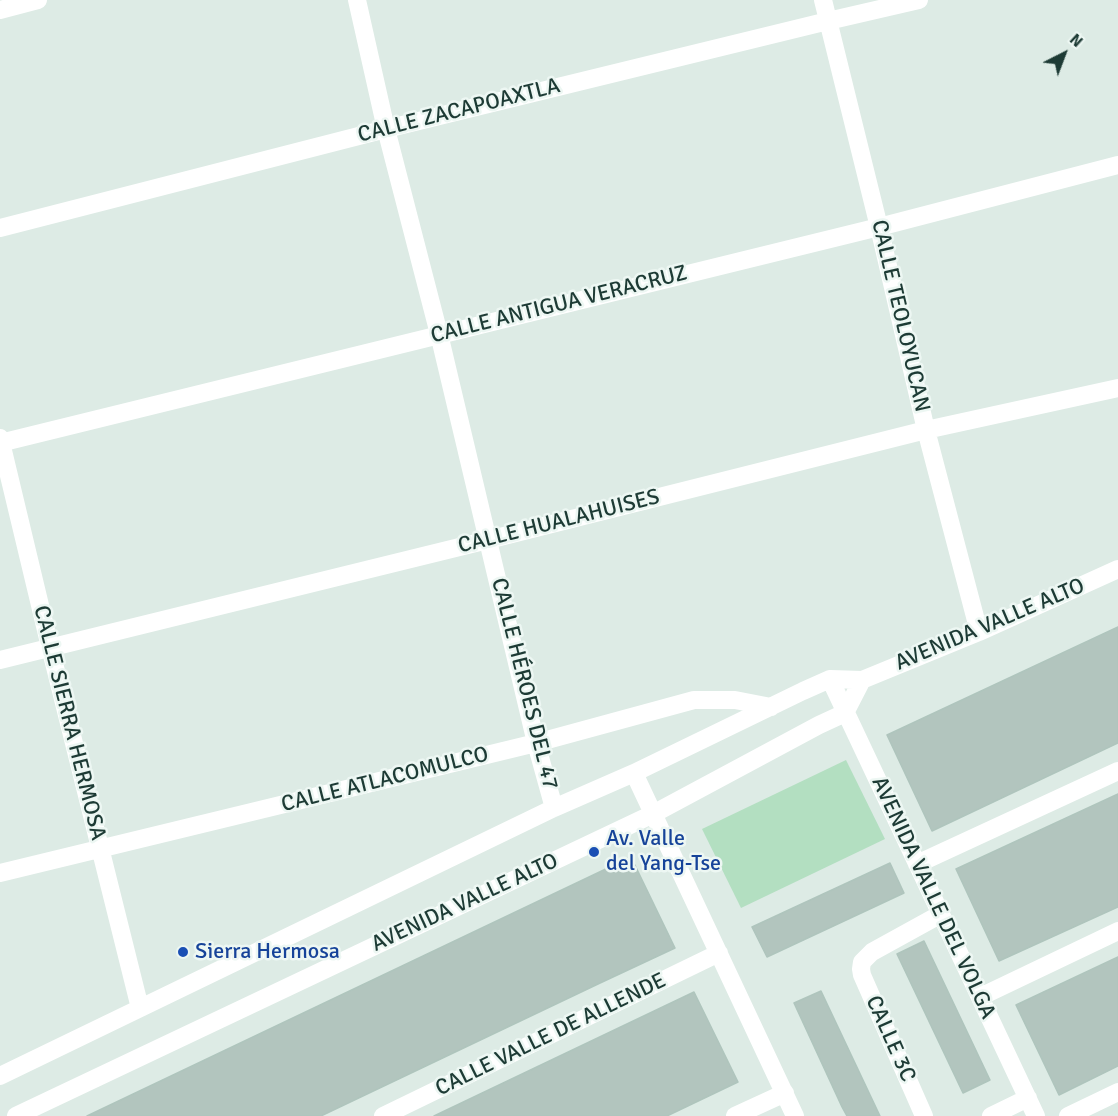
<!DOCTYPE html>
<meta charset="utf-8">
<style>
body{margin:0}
#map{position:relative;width:1118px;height:1116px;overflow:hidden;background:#ddebe5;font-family:Signika,sans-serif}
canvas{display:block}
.north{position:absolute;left:1034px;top:24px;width:60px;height:60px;-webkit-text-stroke:4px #edf7f3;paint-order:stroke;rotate:42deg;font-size:16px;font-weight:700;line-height:24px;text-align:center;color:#1d3b35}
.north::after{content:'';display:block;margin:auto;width:21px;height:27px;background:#1d3b35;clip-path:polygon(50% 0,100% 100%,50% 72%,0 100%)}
</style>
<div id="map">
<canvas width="1118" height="1116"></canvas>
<div class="north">N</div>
</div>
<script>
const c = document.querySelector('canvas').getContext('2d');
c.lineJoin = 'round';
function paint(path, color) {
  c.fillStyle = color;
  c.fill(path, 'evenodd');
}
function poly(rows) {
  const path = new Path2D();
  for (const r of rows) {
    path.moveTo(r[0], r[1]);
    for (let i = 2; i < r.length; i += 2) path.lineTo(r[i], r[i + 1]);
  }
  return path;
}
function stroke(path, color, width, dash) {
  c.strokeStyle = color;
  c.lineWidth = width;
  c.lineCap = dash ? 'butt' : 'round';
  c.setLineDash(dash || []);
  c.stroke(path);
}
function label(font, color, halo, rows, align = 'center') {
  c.font = font + ' Signika,sans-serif';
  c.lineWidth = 5;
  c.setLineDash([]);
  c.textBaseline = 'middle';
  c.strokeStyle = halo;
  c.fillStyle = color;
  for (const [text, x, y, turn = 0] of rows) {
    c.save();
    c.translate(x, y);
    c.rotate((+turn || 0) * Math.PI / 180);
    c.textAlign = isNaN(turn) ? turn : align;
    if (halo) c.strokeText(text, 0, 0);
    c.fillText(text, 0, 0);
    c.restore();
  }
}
paint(poly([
 [846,760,885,839,741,908,702,829]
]), '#b3dfc1');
const building = poly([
 [1118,627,1118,743,932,831,887,735,1118,627],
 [1118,794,1118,907,999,961,956,869,1118,794],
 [631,857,675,948,598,984,321,1116,87,1116,631,857],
 [890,863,904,893,767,957,752,927,890,863],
 [924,941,990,1080,963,1093,897,954,924,941],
 [1118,957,1118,1066,1059,1095,1016,1005,1118,957],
 [821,991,880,1116,847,1116,842,1107,794,1003,821,991],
 [694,992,738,1082,667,1116,434,1116,694,992]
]);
paint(building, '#b2c5be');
stroke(building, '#afc5bd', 1.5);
stroke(poly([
 [357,0,386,129,439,334,536,743,554,808],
 [823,0,879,227,926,430,979,632],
 [0,10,38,0],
 [0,228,386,129,828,21,919,0],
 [0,438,50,647,140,1008],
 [0,443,879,227,1118,165],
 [0,660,488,540,926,430,1118,388],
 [830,679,1036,1116],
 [634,773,795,1116],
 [917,864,1118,771],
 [0,873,536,743,694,700,735,700,771,707],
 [980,997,1118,931],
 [0,1076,554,808,634,773,803,691,830,679,862,680,979,632,1118,569],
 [16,1116,653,814,819,725,845,713,862,680],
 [383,1116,719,953],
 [735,1116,785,1093],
 [924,1116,862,975,861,969,862,962,872,952,941,914],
 [991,1116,1028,1098],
 [1068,1116,1118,1092]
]), '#fff', 18);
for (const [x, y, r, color] of [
 [594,852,6,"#1a4fb4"],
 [183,952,6,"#1a4fb4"]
]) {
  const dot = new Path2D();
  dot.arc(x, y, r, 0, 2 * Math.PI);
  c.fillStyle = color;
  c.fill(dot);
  stroke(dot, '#edf7f3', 2);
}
label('22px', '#1d3b35', '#edf7f3', [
 ["CALLE ZACAPOAXTLA",459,111,-14],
 ["CALLE ANTIGUA VERACRUZ",559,305,-14],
 ["CALLE TEOLOYUCAN",900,316,77],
 ["CALLE HUALAHUISES",559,522,-14],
 ["AVENIDA VALLE ALTO",990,625,-23],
 ["CALLE HÉROES DEL 47",524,684,76],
 ["CALLE SIERRA HERMOSA",69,723,76],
 ["CALLE ATLACOMULCO",385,780,-14],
 ["AVENIDA VALLE DEL VOLGA",933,898,65],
 ["AVENIDA VALLE ALTO",465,903,-25],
 ["CALLE VALLE DE ALLENDE",551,1035,-26],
 ["CALLE 3C",890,1039,66]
]);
label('22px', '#164399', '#edf7f3', [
 ["Av. Valle",606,839],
 ["del Yang-Tse",606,864],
 ["Sierra Hermosa",195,952]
], 'left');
</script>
